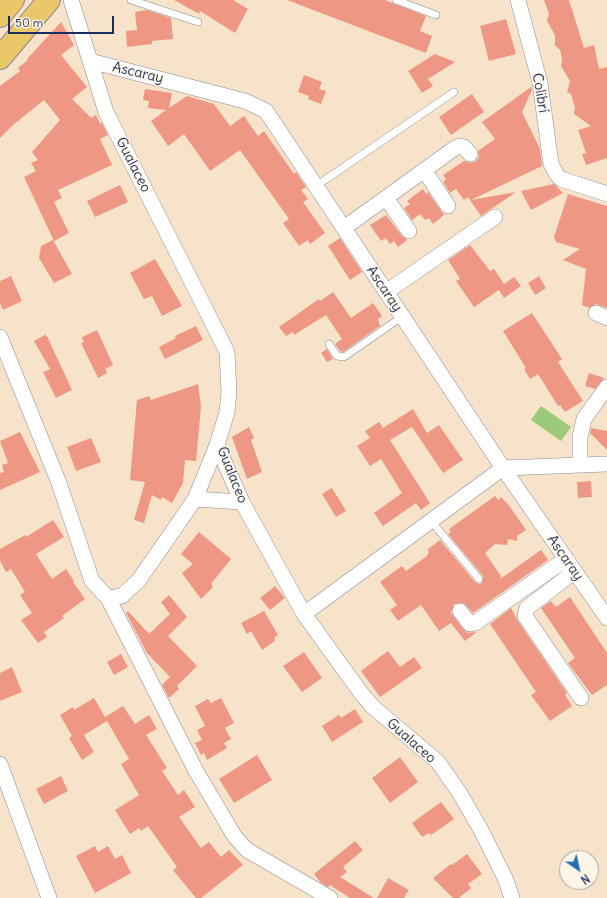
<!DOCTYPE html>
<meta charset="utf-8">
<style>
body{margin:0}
#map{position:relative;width:607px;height:898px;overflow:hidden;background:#f6e3ca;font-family:Delius,sans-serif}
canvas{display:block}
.north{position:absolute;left:559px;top:850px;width:40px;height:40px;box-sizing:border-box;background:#fcf5e5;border:1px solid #a2a6af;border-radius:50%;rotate:146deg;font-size:11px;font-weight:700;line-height:16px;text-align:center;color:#1b2f5e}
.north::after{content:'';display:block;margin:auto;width:14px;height:18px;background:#1f6fb2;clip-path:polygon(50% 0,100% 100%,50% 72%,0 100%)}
.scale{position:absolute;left:8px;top:16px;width:106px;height:18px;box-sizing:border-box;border:2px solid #1b2f5e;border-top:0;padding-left:5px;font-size:12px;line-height:14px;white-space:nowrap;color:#1b2f5e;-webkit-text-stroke:3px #fcf5e5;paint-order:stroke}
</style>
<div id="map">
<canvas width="607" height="898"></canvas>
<div class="north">N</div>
<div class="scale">50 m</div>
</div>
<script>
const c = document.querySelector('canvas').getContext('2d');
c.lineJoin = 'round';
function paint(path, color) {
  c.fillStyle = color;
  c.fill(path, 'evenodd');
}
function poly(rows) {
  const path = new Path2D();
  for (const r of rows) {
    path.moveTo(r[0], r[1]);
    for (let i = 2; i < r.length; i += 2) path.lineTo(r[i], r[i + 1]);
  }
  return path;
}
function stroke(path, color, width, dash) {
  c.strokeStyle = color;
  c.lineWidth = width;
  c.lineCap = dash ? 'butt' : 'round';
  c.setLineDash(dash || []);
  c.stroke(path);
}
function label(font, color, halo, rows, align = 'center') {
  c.font = font + ' Delius,sans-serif';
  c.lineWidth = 3;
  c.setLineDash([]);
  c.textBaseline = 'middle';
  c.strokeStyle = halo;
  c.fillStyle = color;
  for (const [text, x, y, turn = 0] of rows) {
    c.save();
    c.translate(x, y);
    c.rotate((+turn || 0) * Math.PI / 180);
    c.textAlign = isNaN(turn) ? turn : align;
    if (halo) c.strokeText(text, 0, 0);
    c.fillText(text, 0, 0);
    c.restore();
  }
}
paint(poly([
 [541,406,571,427,561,441,531,420]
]), '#9cca78');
paint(poly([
 [174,0,233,0,248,9,235,33,200,11,199,14],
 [287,0,385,0,426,16,420,31,432,36,426,53],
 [544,0,569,0,584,48,594,45,599,69,607,67,607,158,586,165,582,154,586,153,578,130,591,126,574,114,575,108,571,94,567,92,570,81,561,66,562,59,560,50,555,45,555,35,547,21,549,14],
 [147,10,171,18,173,39,152,41,152,44,127,47,126,31,137,30,135,12],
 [506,19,516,54,489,61,480,26],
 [61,22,74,45,61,55,87,87,72,99,91,118,96,115,100,124,102,123,108,135,100,139,112,165,58,190,62,198,54,202,69,233,54,241,24,177,36,171,31,163,38,160,32,152,60,120,44,100,13,125,0,138,0,86,20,71,18,68,28,60,27,59],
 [435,54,455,62,428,79,433,86,422,93,408,71],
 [304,75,322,82,319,89,326,91,321,104,308,99,309,96,298,92],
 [531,87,532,90,522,112,540,149,542,166,471,200,516,192,481,216,468,197,464,200,456,189,450,193,443,182,446,179,443,175,464,161,471,163,476,161,479,157,478,151,495,139,482,122],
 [145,89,172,93,169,108,187,96,214,104,230,126,244,116,258,136,264,131,294,174,296,172,306,187,301,190,308,199,303,202,325,233,310,244,308,240,299,246,283,223,289,219,240,150,210,171,184,134,168,146,151,121,166,110,148,108,149,101,143,100],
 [472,94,484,112,451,135,439,117],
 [554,184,563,193,531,210,521,191],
 [120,185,128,202,95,217,87,201],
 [423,189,426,194,428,192,444,215,433,224,429,218,425,220,420,214,412,220,404,208,410,204,407,201],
 [568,194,607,206,607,308,596,304,589,308,582,305,586,269,563,260,580,249,556,242,554,237],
 [386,215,402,236,407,240,398,247,394,241,390,244,386,238,381,241,370,225],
 [340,238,362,272,350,280,328,246],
 [53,240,72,274,54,283,39,258,41,246],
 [470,245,490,271,494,269,504,284,514,277,521,286,504,298,499,290,474,307,456,281,460,279,448,260],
 [155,259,182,306,162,316,152,296,144,299,130,273],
 [11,276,22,301,3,310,0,303,0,281],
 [539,276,546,288,535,295,528,283],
 [333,292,351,318,373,303,382,316,378,319,380,326,343,352,340,351,335,344,342,339,326,315,294,335,293,332,286,336,279,327,319,299,320,301],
 [532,313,562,359,558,362,583,401,565,412,560,405,558,406,538,374,530,379,524,369,526,368,503,331],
 [196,326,203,340,165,359,159,347,176,338,175,336],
 [97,330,113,365,105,369,107,373,98,378,81,343,84,342,82,337],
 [45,335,47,336,72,390,56,398,43,372,50,369,34,341],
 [327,349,333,359,327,362,321,353],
 [589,373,604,378,595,389,585,386],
 [198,384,201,406,196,461,185,460,183,483,172,503,162,497,161,500,152,495,144,523,134,520,145,482,130,480,137,400,149,396,151,400],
 [413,409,427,433,439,425,463,460,443,473,412,427,390,440,430,503,421,510,416,503,383,526,374,513,402,493,381,459,370,466,357,446,370,438,365,431,379,422,383,428],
 [249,427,254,438,251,440,262,472,247,479,232,437],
 [591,428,607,431,607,450,590,433],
 [20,432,40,472,0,490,0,473,4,472,2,465,8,463,0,441],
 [91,438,101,462,76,471,67,447],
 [591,481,592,497,578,498,577,482],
 [332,488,346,511,336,517,322,494],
 [495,496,498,500,501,497,508,504,526,530,517,536,517,541,508,539,507,545,495,544,485,553,501,576,500,579,541,550,548,560,473,613,464,603,454,604,451,613,463,629,467,633,477,632,465,641,451,623,439,631,421,605,398,621,390,610,397,605,380,582,402,566,406,571,427,556,429,552,427,550,440,540,475,582,479,584,482,583,483,576,448,534,451,532,449,529],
 [53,520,64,537,36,554,52,579,66,569,74,581,73,582,85,599,62,616,64,618,44,632,47,637,38,643,21,620,32,613,20,595,25,592,11,569,6,572,0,561,0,549,25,535,26,537],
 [199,532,231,559,211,584,213,587,201,599,182,573,193,564,181,554],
 [275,586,285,598,270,610,260,598],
 [169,595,187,617,168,636,197,666,177,686,179,689,169,698,162,685,170,677,147,653,126,613,128,611,149,634,170,614,161,602],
 [570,597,607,653,607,685,592,695,568,663,575,658,541,608,551,601,556,607],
 [511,608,518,621,567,693,565,695,572,706,550,721,531,695,536,692,490,624],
 [264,611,278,635,274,638,275,641,262,650,251,631,247,634,241,623],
 [388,651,400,667,414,657,422,668,380,697,361,671],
 [304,652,322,678,302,692,283,666],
 [121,654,128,667,114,675,107,662],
 [12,667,22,692,0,701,0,673],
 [94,698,105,717,123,706,135,724,149,715,157,729,146,735,167,768,162,771,178,795,184,790,195,807,179,817,201,848,209,842,221,857,229,850,243,865,201,898,196,898,173,870,177,867,148,826,141,831,139,828,130,834,115,810,139,795,121,764,129,759,107,721,84,735,94,752,82,760,69,738,72,736,60,715,73,707,74,710],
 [221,698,234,723,225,728,231,739,224,743,227,748,207,760,204,753,201,755,195,743,202,740,197,730,205,726,195,706,208,699,211,703],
 [355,709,363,722,332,742,322,726,339,715,341,718],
 [257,755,272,780,234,803,219,779],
 [400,757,418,782,390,803,372,778],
 [61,776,68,791,44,804,36,789],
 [441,802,454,819,431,835,429,833,422,837,412,823],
 [355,841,363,850,343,867,347,872,340,877,374,898,350,898,330,885,328,887,321,883,314,874],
 [95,846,98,852,108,846,115,859,122,855,131,873,95,893,76,856],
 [467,854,482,874,468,884,471,888,459,898,453,898,433,878,451,864,452,865],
 [388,878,409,890,404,898,377,898]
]), '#ee9784');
const service = poly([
 [131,0,198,22],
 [396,0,436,15],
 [316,186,454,92],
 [329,344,337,356,344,357,403,316],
 [432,522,479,579]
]);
const minor = poly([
 [518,0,540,83,551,164,557,175,561,179,607,194],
 [90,61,245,101,266,111,503,468,607,618],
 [424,170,448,206],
 [386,198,409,231],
 [344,228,455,148,460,146,464,147,470,154],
 [386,292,495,217],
 [596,313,607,318],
 [0,337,59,483,92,581,108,598,122,596,139,580,195,499,217,445,227,412,229,392,227,352,106,112,71,0],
 [217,445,242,502,304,614,361,693,373,707,438,762,459,792,481,830,505,878,512,898],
 [580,465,580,437,584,419,607,387],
 [195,499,242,502],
 [575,571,527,608,525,616,581,698],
 [108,598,196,771,235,837,247,850,330,898],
 [460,611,470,624,475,623,566,559],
 [304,614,503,468,607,464],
 [0,764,49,898]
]);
const trunk = poly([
 [0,16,13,0],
 [0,58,49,0]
]);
stroke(service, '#888994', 8);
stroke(minor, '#888994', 16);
stroke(trunk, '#888994', 24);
stroke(service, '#fff', 7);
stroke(minor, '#fff', 15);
stroke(trunk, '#eac769', 22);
label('14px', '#1b2f5e', '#fcf5e5', [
 ["Ascaray",138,73,13],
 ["Colibrí",540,93,80],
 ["Gualaceo",133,165,63],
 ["Ascaray",384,289,56],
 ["Gualaceo",232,475,68],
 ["Ascaray",565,558,55],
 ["Gualaceo",411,741,41]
]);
</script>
